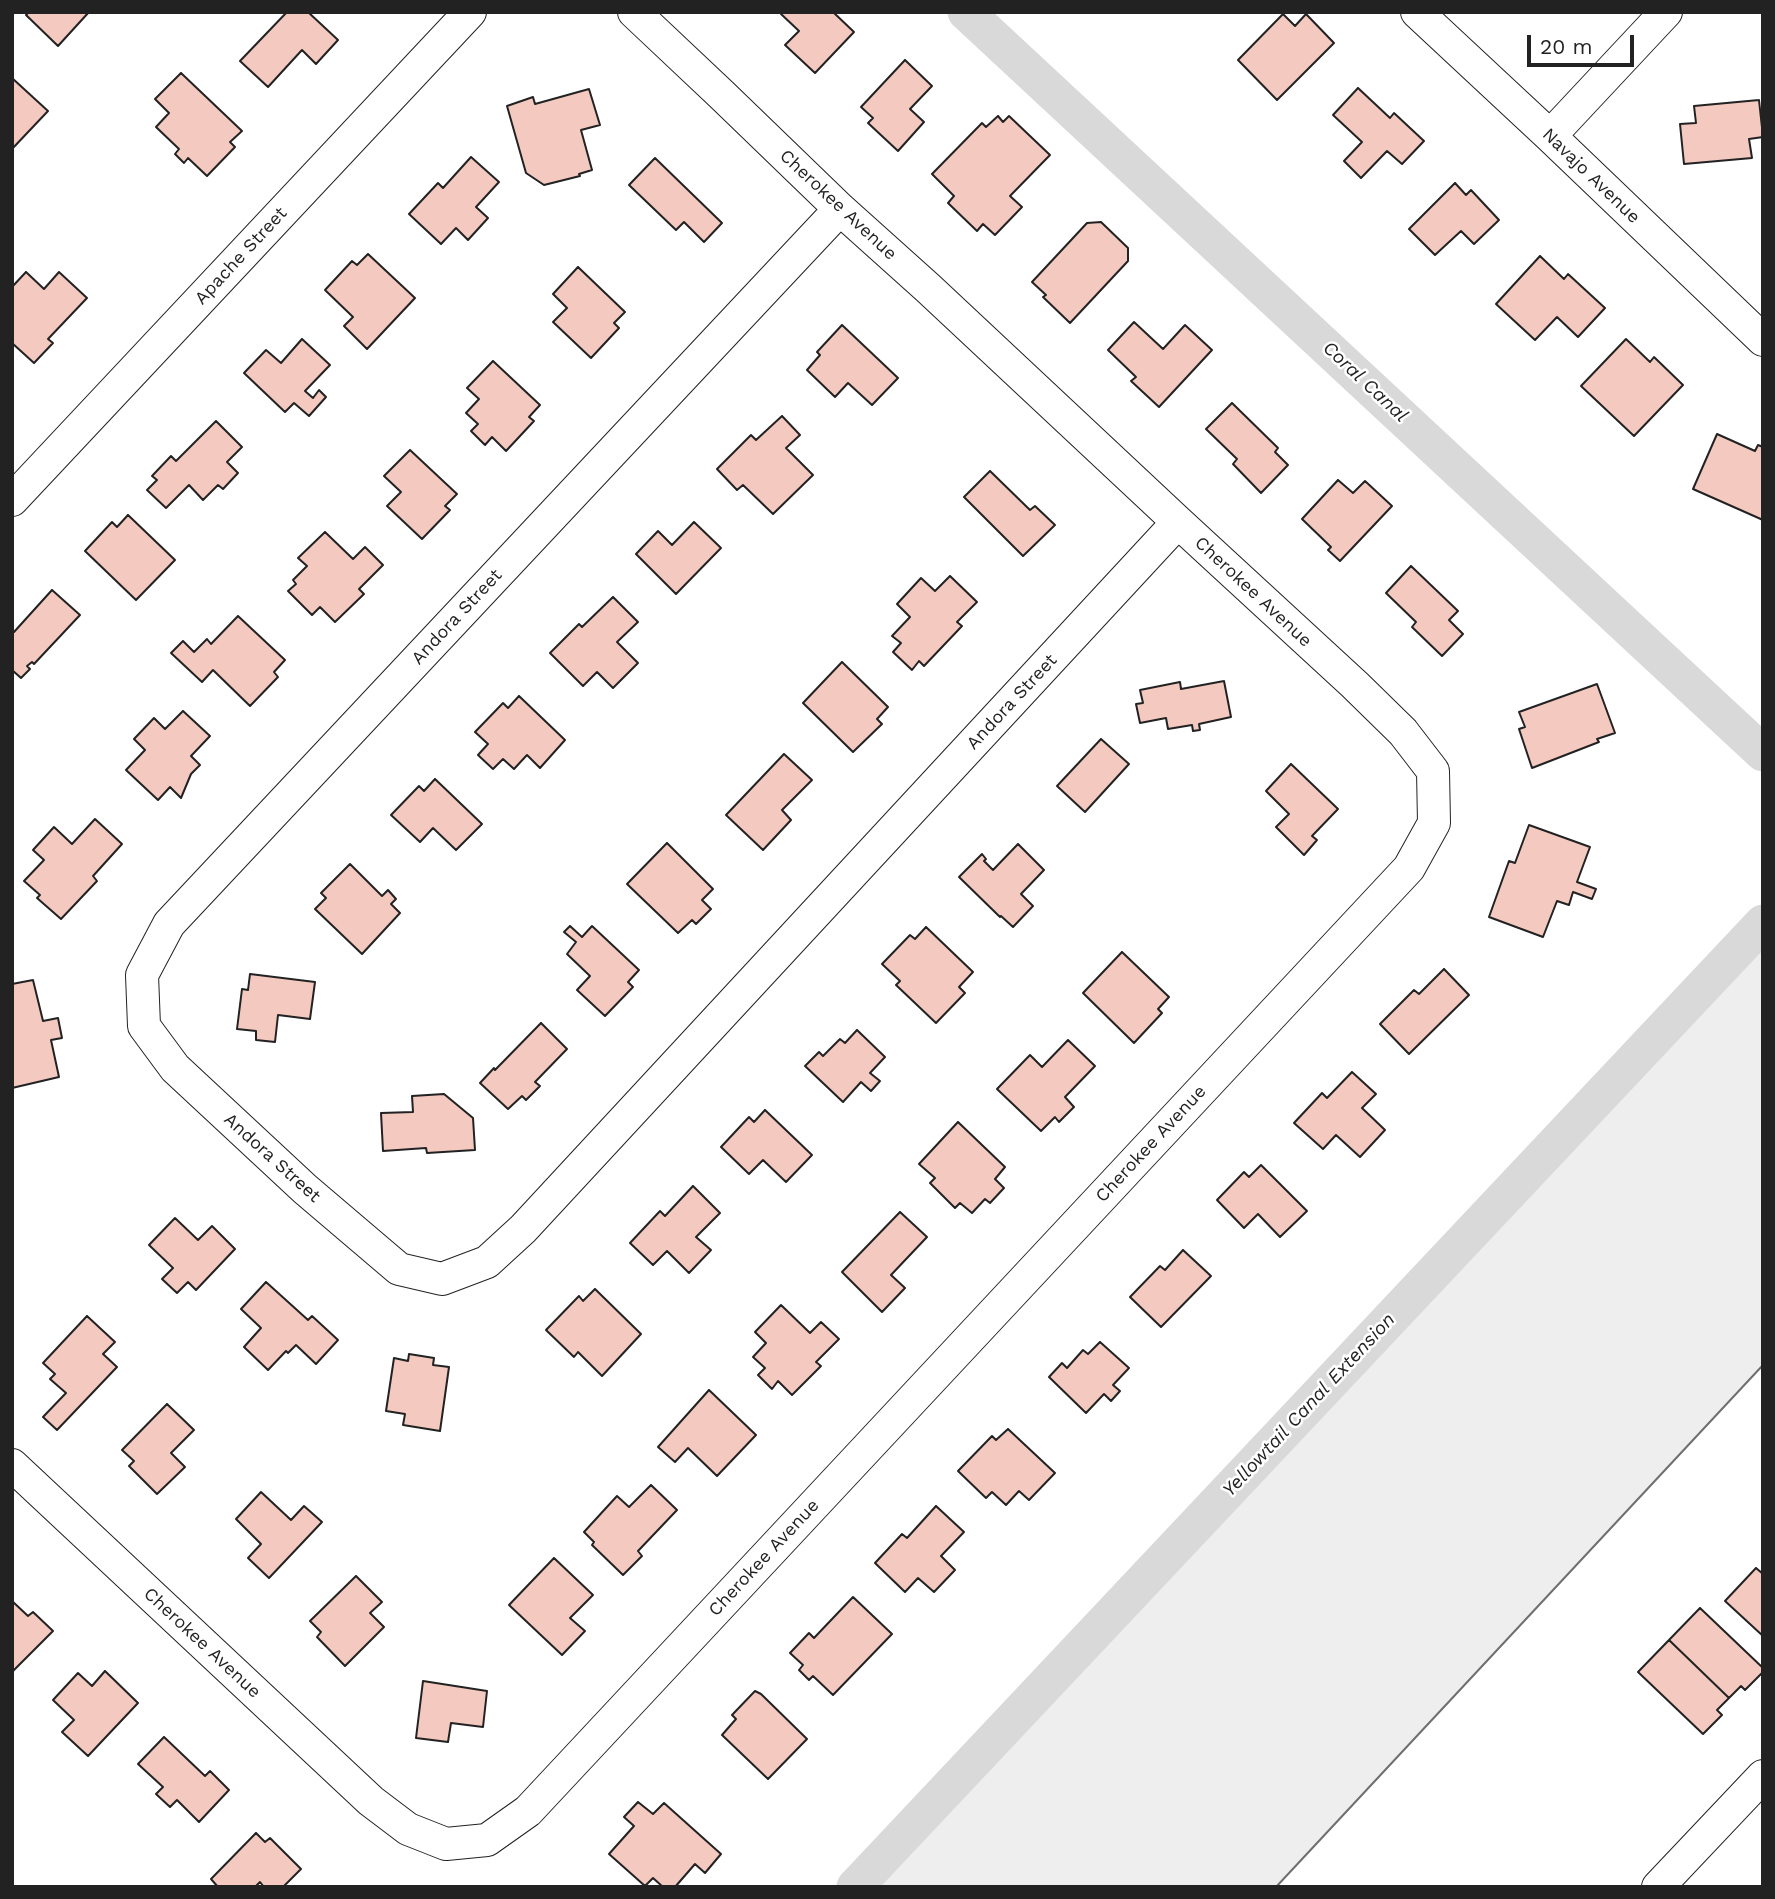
<!DOCTYPE html>
<style>
body{margin:0}
#map{position:relative;width:1775px;height:1899px;overflow:hidden;background:#fff;font-family:"Work Sans",sans-serif}
canvas{display:block}
.frame{position:absolute;inset:0;border:14px solid #222;pointer-events:none}
.scale{position:absolute;left:1527px;top:35px;width:107px;height:32px;box-sizing:border-box;border:4px solid #222;border-top:0;padding-left:9px;font-size:21px;line-height:24px;white-space:nowrap;color:#222;-webkit-text-stroke:5px #fff;paint-order:stroke}
</style>
<div id="map">
<canvas width="1775" height="1899"></canvas>
<div class="frame"></div>
<div class="scale">20 m</div>
</div>
<script>
const c = document.querySelector('canvas').getContext('2d');
c.lineJoin = 'round';
function paint(path, color) {
  c.fillStyle = color;
  c.fill(path, 'evenodd');
}
function poly(rows) {
  const path = new Path2D();
  for (const r of rows) {
    path.moveTo(r[0], r[1]);
    for (let i = 2; i < r.length; i += 2) path.lineTo(r[i], r[i + 1]);
  }
  return path;
}
function stroke(path, color, width, dash) {
  c.strokeStyle = color;
  c.lineWidth = width;
  c.lineCap = dash ? 'butt' : 'round';
  c.setLineDash(dash || []);
  c.stroke(path);
}
function label(font, color, halo, rows, align = 'center') {
  c.font = font + ' "Work Sans",sans-serif';
  c.lineWidth = 5;
  c.setLineDash([]);
  c.textBaseline = 'middle';
  c.strokeStyle = halo;
  c.fillStyle = color;
  for (const [text, x, y, turn = 0] of rows) {
    c.save();
    c.translate(x, y);
    c.rotate((+turn || 0) * Math.PI / 180);
    c.textAlign = isNaN(turn) ? turn : align;
    if (halo) c.strokeText(text, 0, 0);
    c.fillText(text, 0, 0);
    c.restore();
  }
}
const green = poly([
 [1763,905,1763,1365,1276,1887,840,1887,1763,905]
]);
paint(green, '#eee');
stroke(green, '#6f6f6f', 2);
stroke(poly([
 [966,12,1763,753],
 [855,1887,1763,923]
]), '#d9d9d9', 37);
const building = poly([
 [29,12,89,12,58,46,26,15,29,12],
 [287,12,308,12,338,40,316,64,302,50,268,87,240,61,287,12],
 [783,12,833,12,854,32,815,73,785,45,799,31,781,14,783,12],
 [1283,14,1295,26,1306,14,1334,43,1277,100,1238,60,1283,14],
 [905,60,932,86,910,109,924,122,898,151,868,123,873,118,861,107,905,60],
 [181,73,242,131,230,142,235,147,207,176,188,158,184,163,175,154,179,149,156,127,169,113,155,99,181,73],
 [12,78,48,111,12,149,12,78],
 [1358,88,1390,118,1394,113,1424,141,1402,164,1387,151,1361,178,1344,161,1362,142,1333,115,1358,88],
 [589,89,600,125,581,130,592,170,579,174,580,176,544,185,526,173,507,106,533,97,535,104,589,89],
 [1759,100,1763,137,1749,139,1752,158,1684,164,1680,124,1696,123,1694,106,1759,100],
 [998,116,1003,122,1009,116,1050,155,1010,196,1022,207,995,235,983,224,977,231,948,203,954,196,932,174,982,123,986,127,998,116],
 [471,157,499,182,476,207,488,218,468,240,456,228,441,244,409,214,438,183,443,188,471,157],
 [655,158,722,223,704,242,684,222,676,230,629,185,655,158],
 [1455,183,1466,195,1471,190,1499,220,1474,244,1461,231,1435,255,1409,229,1455,183],
 [1101,222,1128,248,1128,261,1070,323,1043,297,1046,295,1032,282,1087,223,1101,222],
 [368,254,415,298,367,349,344,326,353,317,325,290,352,261,357,265,368,254],
 [1540,256,1564,279,1568,274,1605,308,1578,337,1557,317,1535,340,1496,304,1540,256],
 [578,267,625,312,614,323,619,328,591,358,553,322,567,308,553,294,578,267],
 [26,272,44,289,59,272,87,298,48,339,53,343,34,363,12,343,12,287,26,272],
 [1134,322,1163,349,1185,325,1212,350,1159,407,1131,381,1136,377,1108,350,1134,322],
 [842,325,898,378,872,405,848,383,835,397,807,370,820,355,817,352,842,325],
 [302,339,330,365,305,391,313,398,319,390,326,397,309,416,294,403,285,412,244,373,266,350,281,363,302,339],
 [1626,339,1650,362,1654,357,1683,385,1634,436,1581,386,1626,339],
 [493,361,540,405,529,417,534,421,506,451,492,437,485,445,471,431,478,424,466,413,479,399,467,388,493,361],
 [1232,403,1278,448,1275,452,1288,465,1261,493,1233,464,1237,459,1206,429,1232,403],
 [782,416,800,435,786,448,813,475,773,514,743,485,737,490,717,469,751,435,756,440,782,416],
 [216,421,242,447,227,462,238,473,223,489,218,485,203,500,189,485,166,508,147,490,157,480,152,476,171,456,176,461,216,421],
 [1717,434,1755,451,1758,445,1763,447,1763,520,1693,489,1717,434],
 [410,450,457,494,445,506,450,510,422,539,387,506,401,492,384,476,410,450],
 [990,471,1030,510,1035,506,1055,525,1023,556,964,497,990,471],
 [1338,480,1353,493,1365,481,1392,506,1340,561,1328,550,1331,547,1302,519,1338,480],
 [128,515,175,560,136,600,85,551,112,522,117,527,128,515],
 [694,522,721,548,676,594,636,554,658,531,672,545,694,522],
 [325,532,353,559,365,547,383,565,359,589,364,594,335,622,320,607,312,615,288,591,296,584,293,580,307,566,298,558,325,532],
 [1411,566,1458,611,1449,620,1463,634,1442,656,1412,627,1416,622,1386,593,1411,566],
 [950,576,977,602,957,622,962,626,924,666,919,661,912,670,893,652,901,643,892,636,910,617,897,604,921,578,935,591,950,576],
 [52,590,80,615,34,664,32,662,27,666,30,669,21,678,12,670,12,630,14,632,52,590],
 [613,597,638,622,617,642,638,663,613,688,597,672,583,686,550,653,579,624,582,627,613,597],
 [238,616,285,660,274,672,278,677,250,706,213,670,202,682,171,653,183,641,194,652,207,639,211,644,238,616],
 [842,662,888,707,877,719,882,724,853,752,803,703,842,662],
 [1224,681,1231,717,1199,724,1200,730,1193,731,1192,725,1168,729,1166,718,1140,723,1136,704,1143,703,1140,690,1180,682,1181,689,1224,681],
 [1597,684,1615,733,1597,739,1599,742,1532,768,1519,729,1525,727,1519,712,1597,684],
 [519,696,565,740,540,768,527,755,514,769,503,759,493,769,478,755,488,744,475,732,503,703,508,708,519,696],
 [183,711,210,736,191,756,200,765,191,774,181,798,170,787,158,800,126,770,145,750,134,739,154,718,165,729,183,711],
 [1101,739,1129,764,1085,812,1057,786,1101,739],
 [784,754,812,780,782,810,791,820,763,850,726,815,784,754],
 [1291,764,1338,809,1312,836,1317,840,1304,855,1276,827,1289,814,1266,791,1291,764],
 [435,779,482,824,456,850,433,828,420,842,391,815,419,786,424,791,435,779],
 [95,819,122,844,93,876,97,881,61,919,37,898,40,895,24,881,44,860,33,850,54,827,72,844,95,819],
 [1529,825,1590,847,1577,882,1596,889,1592,899,1573,892,1569,905,1557,901,1543,937,1489,917,1509,861,1515,863,1529,825],
 [667,843,713,889,702,900,711,909,696,924,692,920,678,933,627,884,667,843],
 [1018,844,1044,870,1021,894,1033,906,1013,927,1001,916,1000,917,959,877,982,854,986,859,984,861,993,870,1018,844],
 [350,864,382,896,388,890,396,899,391,904,400,913,362,954,315,909,326,898,321,893,350,864],
 [570,926,582,937,592,926,639,970,628,982,633,987,605,1016,577,990,590,976,567,954,576,942,564,932,570,926],
 [926,927,973,972,959,987,965,993,936,1023,896,985,900,981,882,964,910,935,915,939,926,927],
 [1122,952,1169,997,1158,1009,1162,1013,1134,1043,1083,993,1122,952],
 [1444,969,1469,995,1409,1054,1380,1024,1414,990,1419,994,1444,969],
 [250,974,315,982,310,1019,278,1015,275,1042,256,1040,256,1031,237,1029,242,989,248,990,250,974],
 [33,980,43,1021,58,1018,62,1038,51,1040,59,1077,12,1088,12,984,33,980],
 [541,1023,567,1049,535,1082,540,1086,526,1100,522,1096,508,1109,480,1083,494,1068,495,1070,541,1023],
 [857,1030,885,1057,870,1073,880,1081,871,1091,861,1082,843,1102,805,1066,819,1052,823,1056,840,1039,845,1043,857,1030],
 [1068,1040,1095,1066,1065,1097,1074,1107,1059,1122,1055,1117,1041,1131,997,1089,1030,1055,1042,1067,1068,1040],
 [1352,1072,1376,1094,1362,1108,1385,1130,1360,1157,1336,1135,1323,1149,1294,1123,1322,1093,1327,1098,1352,1072],
 [444,1094,473,1118,475,1150,427,1153,426,1148,383,1151,381,1113,413,1112,412,1096,444,1094],
 [765,1110,812,1155,786,1182,763,1160,749,1174,721,1147,749,1117,754,1122,765,1110],
 [958,1122,1005,1167,995,1179,1004,1188,990,1203,985,1199,972,1213,960,1203,955,1208,930,1183,935,1178,919,1164,958,1122],
 [1261,1165,1307,1211,1280,1237,1258,1214,1244,1228,1217,1200,1244,1172,1249,1177,1261,1165],
 [693,1186,720,1213,696,1237,711,1250,689,1273,667,1251,653,1265,630,1243,660,1211,665,1216,693,1186],
 [900,1212,927,1237,891,1275,905,1288,882,1312,842,1272,900,1212],
 [175,1218,198,1240,212,1226,235,1249,196,1290,188,1282,177,1293,162,1279,173,1268,149,1245,175,1218],
 [1183,1250,1211,1276,1161,1327,1130,1297,1160,1266,1165,1270,1183,1250],
 [266,1282,308,1320,312,1316,338,1340,316,1364,296,1345,288,1353,286,1351,268,1370,244,1347,261,1328,241,1309,266,1282],
 [595,1289,641,1334,602,1376,578,1352,574,1357,546,1330,579,1296,583,1301,595,1289],
 [781,1305,810,1333,821,1322,839,1339,816,1362,821,1366,792,1395,778,1381,772,1389,758,1375,765,1368,753,1357,766,1343,755,1332,781,1305],
 [87,1316,115,1342,103,1354,117,1367,57,1430,43,1417,66,1393,50,1379,55,1374,43,1363,87,1316],
 [1100,1342,1129,1368,1113,1385,1120,1391,1111,1401,1104,1394,1086,1413,1049,1377,1062,1363,1067,1368,1083,1350,1088,1354,1100,1342],
 [409,1354,434,1358,433,1365,449,1367,440,1431,403,1425,405,1414,386,1411,394,1358,408,1361,409,1354],
 [709,1390,756,1435,717,1476,688,1448,675,1462,658,1447,709,1390],
 [167,1404,194,1430,171,1453,185,1467,157,1494,129,1466,134,1461,122,1450,167,1404],
 [1008,1429,1055,1473,1029,1500,1019,1491,1006,1505,992,1492,986,1498,958,1471,992,1436,996,1440,1008,1429],
 [651,1485,677,1510,638,1551,642,1556,623,1575,592,1545,594,1542,584,1532,617,1496,629,1507,651,1485],
 [261,1492,291,1520,304,1506,322,1522,269,1578,248,1558,261,1544,236,1519,261,1492],
 [936,1506,964,1532,941,1556,955,1570,934,1592,918,1578,905,1592,875,1563,902,1534,907,1538,936,1506],
 [554,1558,593,1595,570,1618,585,1631,562,1655,509,1605,554,1558],
 [1756,1568,1763,1574,1763,1636,1725,1601,1756,1568],
 [356,1576,382,1602,370,1613,384,1627,345,1666,317,1637,321,1632,310,1621,356,1576],
 [853,1597,892,1634,833,1695,813,1676,809,1680,799,1670,803,1665,790,1653,809,1633,814,1638,853,1597],
 [12,1601,28,1616,33,1612,53,1631,12,1672,12,1601],
 [1700,1608,1763,1668,1763,1672,1745,1690,1741,1686,1729,1698,1669,1640,1700,1608],
 [1669,1640,1729,1698,1717,1710,1722,1715,1703,1734,1638,1672,1669,1640],
 [105,1671,138,1703,88,1756,62,1732,74,1720,53,1700,78,1673,92,1686,105,1671],
 [423,1681,487,1691,483,1727,451,1723,448,1742,416,1738,423,1681],
 [755,1691,761,1694,807,1739,768,1779,722,1735,736,1719,732,1715,755,1691],
 [164,1737,205,1776,210,1771,229,1790,199,1822,177,1800,170,1807,156,1794,163,1787,138,1764,164,1737],
 [638,1802,653,1814,664,1803,721,1854,705,1873,695,1864,675,1887,663,1887,653,1878,645,1886,609,1854,634,1826,624,1817,638,1802],
 [256,1833,265,1842,270,1838,301,1869,283,1887,264,1887,260,1882,255,1887,218,1887,211,1879,256,1833]
]);
paint(building, '#f3c9c0');
stroke(building, '#222', 2);
const minor = poly([
 [1417,12,1550,136,1763,340],
 [1550,136,1666,12],
 [840,209,169,924,142,975,144,1026,175,1068,305,1189,399,1269,442,1279,487,1262,523,1229,1178,522],
 [12,500,470,12],
 [12,1465,371,1801,408,1829,446,1844,487,1840,528,1811,1409,868,1434,823,1433,771,1403,732,1355,685,1178,522,928,288,840,209,721,94,634,12],
 [1658,1887,1763,1776]
]);
stroke(minor, '#222', 34);
stroke(minor, '#fff', 32);
label('18px', '#222', '#fff', [
 ["Navajo Avenue",1591,176,44],
 ["Cherokee Avenue",838,205,43],
 ["Apache Street",241,256,-47],
 ["Cherokee Avenue",1253,592,43],
 ["Andora Street",457,617,-47],
 ["Andora Street",1012,702,-47],
 ["Cherokee Avenue",1151,1144,-47],
 ["Andora Street",272,1158,42],
 ["Cherokee Avenue",764,1558,-47],
 ["Cherokee Avenue",202,1643,43]
]);
label('italic 19px', '#222', '#fff', [
 ["Coral Canal",1365,382,43],
 ["Yellowtail Canal Extension",1309,1405,-47]
]);
</script>
